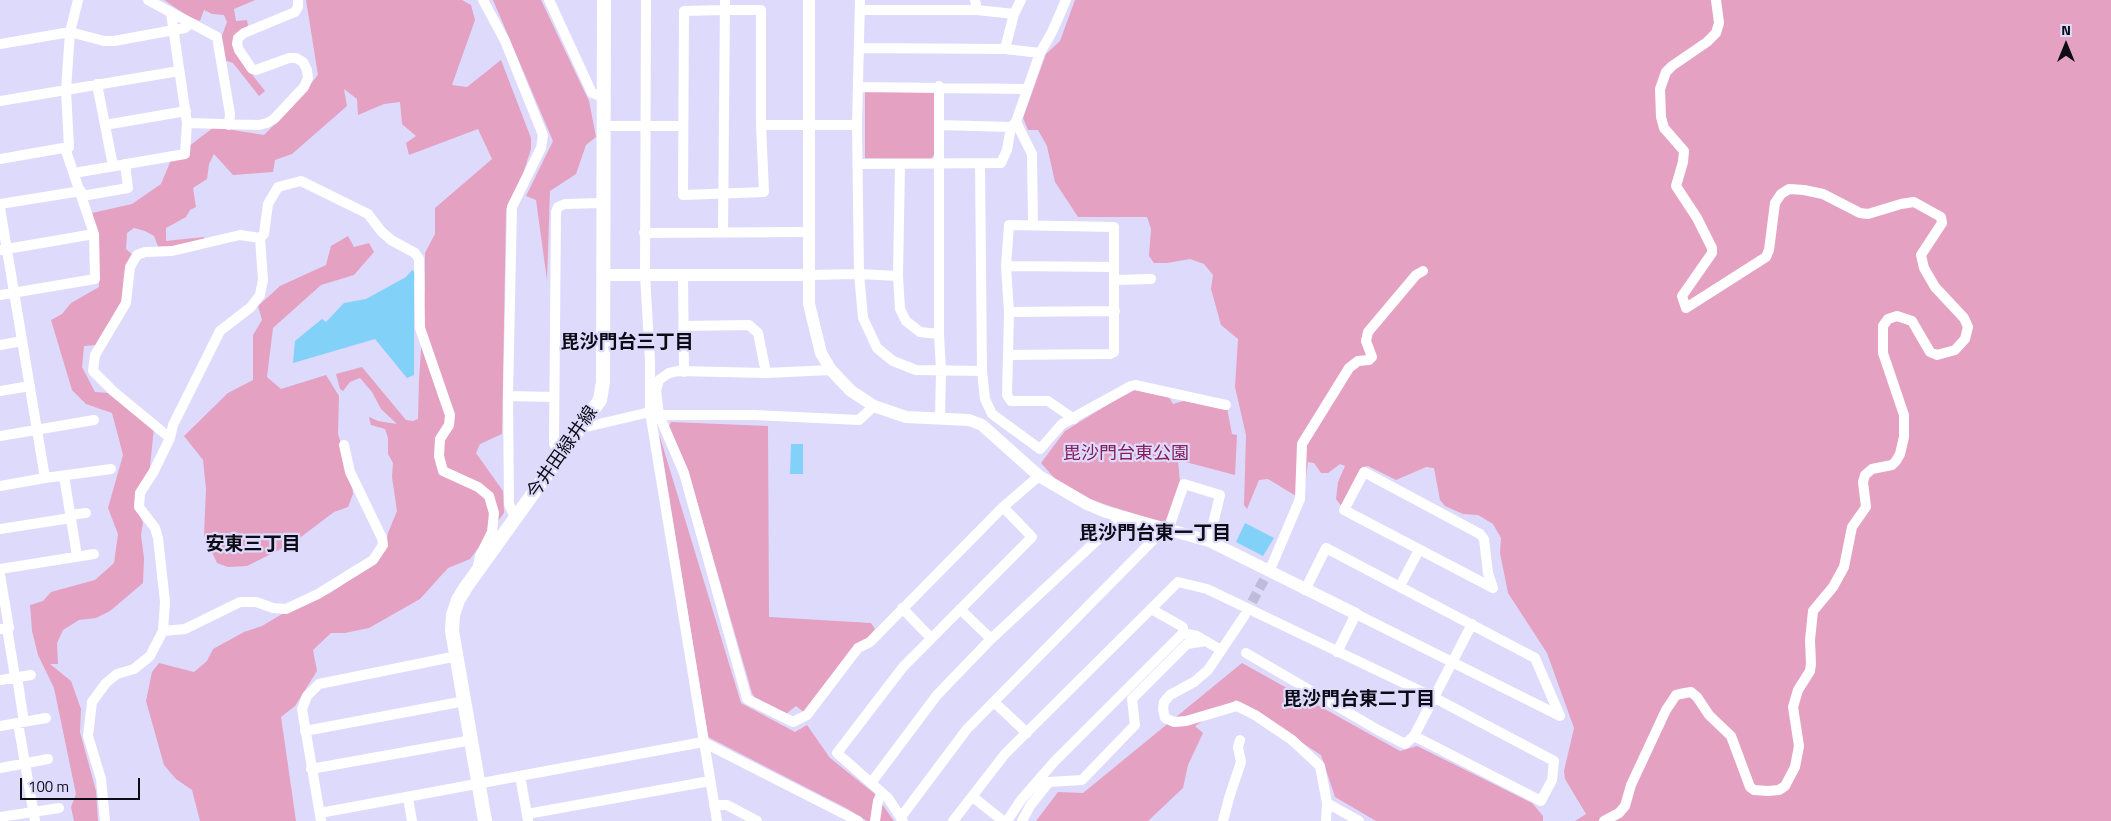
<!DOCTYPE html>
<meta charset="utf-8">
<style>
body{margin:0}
#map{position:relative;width:2111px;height:821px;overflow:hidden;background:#dedafb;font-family:"Titillium Web",sans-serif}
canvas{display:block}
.north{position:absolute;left:2041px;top:20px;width:50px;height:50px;-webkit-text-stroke:4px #dedafb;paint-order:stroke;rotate:0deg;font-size:14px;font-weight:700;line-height:20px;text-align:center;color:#0d0b16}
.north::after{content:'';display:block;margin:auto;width:18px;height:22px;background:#0d0b16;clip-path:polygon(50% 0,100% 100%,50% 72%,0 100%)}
.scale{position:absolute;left:20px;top:778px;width:120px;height:22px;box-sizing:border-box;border:2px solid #0d0b16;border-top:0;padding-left:6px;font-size:15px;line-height:18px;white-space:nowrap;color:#0d0b16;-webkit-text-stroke:4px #dedafb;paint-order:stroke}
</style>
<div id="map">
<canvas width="2111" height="821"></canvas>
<div class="north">N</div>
<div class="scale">100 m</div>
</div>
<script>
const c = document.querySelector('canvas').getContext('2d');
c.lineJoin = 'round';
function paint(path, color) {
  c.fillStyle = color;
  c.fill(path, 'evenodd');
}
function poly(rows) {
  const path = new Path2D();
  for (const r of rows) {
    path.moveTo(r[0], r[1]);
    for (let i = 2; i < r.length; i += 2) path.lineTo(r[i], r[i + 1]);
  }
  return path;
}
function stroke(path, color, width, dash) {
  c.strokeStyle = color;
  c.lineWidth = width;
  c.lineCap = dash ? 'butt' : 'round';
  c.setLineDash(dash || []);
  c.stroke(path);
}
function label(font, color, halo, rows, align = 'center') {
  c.font = font + ' "Titillium Web","Noto Sans JP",sans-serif';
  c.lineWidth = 4.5;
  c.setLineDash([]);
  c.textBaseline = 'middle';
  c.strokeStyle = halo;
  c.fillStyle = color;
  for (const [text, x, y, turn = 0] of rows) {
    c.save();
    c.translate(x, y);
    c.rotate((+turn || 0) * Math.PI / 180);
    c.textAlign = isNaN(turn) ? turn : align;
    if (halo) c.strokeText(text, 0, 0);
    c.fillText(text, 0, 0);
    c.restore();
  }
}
paint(poly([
 [164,0,255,0,234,9,236,21,247,20,248,26,240,32,235,53,265,91,259,96,233,63,224,60,221,38,227,22,224,15,212,14,204,10,200,21,189,17],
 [306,0,462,0,471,5,475,20,452,85,467,87,501,60,531,138,531,149,523,174,506,209,502,434,480,444,476,453,503,491,504,513,470,559,448,568,420,599,369,628,345,633,331,633,313,650,317,671,295,706,281,717,296,821,200,821,192,790,176,779,164,765,146,701,152,672,159,663,194,672,207,661,213,649,244,632,262,626,282,614,330,593,375,563,385,549,388,533,397,511,392,477,393,463,388,454,388,438,385,429,371,425,369,417,378,421,397,424,381,409,372,392,360,378,350,382,343,391,340,389,336,374,362,367,406,420,413,421,418,419,419,380,425,289,425,253,435,234,435,208,492,159,478,129,409,155,406,143,416,136,402,124,400,102,384,104,358,115,357,99,344,89,347,106,292,154,275,160,273,172,233,175,214,154,209,164,207,179,193,188,196,207,190,210,186,217,166,228,166,241,204,237,205,240,159,249,154,236,145,231,134,228,127,233,126,249,133,255,124,302,97,345,84,346,82,367,95,392,110,393,154,428,149,476,138,511,143,523,141,535,144,558,143,583,110,611,96,618,79,620,63,630,57,643,58,664,50,664,71,681,81,709,80,732,96,791,98,821,74,821,71,807,76,794,54,688,38,655,32,631,30,605,43,601,51,592,95,580,114,563,118,534,108,508,123,455,112,413,86,404,72,390,51,320,62,314,71,303,99,287,98,259,92,213,132,204,161,184,171,160,214,127,264,135,292,107,318,75],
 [493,0,541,0,589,101,596,137,586,145,576,174,550,191,547,280,536,200,526,196,553,141],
 [1075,0,2111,0,2111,821,1575,821,1586,814,1565,779,1564,771,1574,728,1547,653,1508,593,1500,553,1501,538,1493,524,1478,515,1463,514,1445,506,1440,500,1434,468,1426,467,1396,480,1368,466,1363,467,1342,507,1336,499,1338,482,1345,466,1340,464,1328,473,1321,473,1314,463,1308,462,1303,496,1296,496,1268,479,1259,480,1247,509,1244,505,1246,435,1235,387,1238,339,1221,325,1211,289,1213,275,1204,264,1190,259,1167,263,1154,263,1149,256,1151,229,1147,217,1078,217,1055,182,1047,146,1038,130,1028,130,1023,118,1046,54,1060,41],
 [865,90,935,91,935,153,931,159,865,158],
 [348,236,354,247,369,243,374,252,354,275,321,285,273,328,267,377,281,389,326,375,339,396,338,434,352,480,353,494,348,507,334,512,293,543,247,566,228,567,217,563,204,535,206,489,203,460,184,436,228,393,253,380,253,335,262,320,258,306,280,286,326,265,331,246],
 [1135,388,1167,394,1173,404,1190,399,1227,408,1232,434,1237,435,1235,475,1178,460,1180,483,1167,521,1163,523,1085,498,1058,482,1041,463,1065,431],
 [671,422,768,426,769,617,871,623,875,629,806,714,796,706,786,714,756,700,752,693,688,471,668,428],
 [659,434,741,703,795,732,807,725,830,758,875,794,894,821,867,821,846,808,708,737],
 [1242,663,1400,751,1417,746,1532,803,1543,816,1543,821,1376,821,1335,797,1321,755,1236,700,1195,726,1203,733,1188,765,1183,788,1148,821,1036,821,1058,792,1083,793]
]), '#e4a1c1');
paint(poly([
 [412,270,417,274,414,283,414,375,407,378,375,339,293,363,295,341,322,319,326,322,344,303,366,299,406,277],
 [791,444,803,444,803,474,790,474],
 [1245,523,1274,538,1263,556,1236,542]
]), '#82d1f9');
stroke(poly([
 [1245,615,1272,565]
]), '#bfbbd9', 10, [10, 5]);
stroke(poly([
 [148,0,217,37,230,114,229,125],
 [483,0,505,41,543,135,541,148,512,207,508,396,509,504,516,520],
 [549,0,592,93,604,97],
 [646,0,645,275,650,361,650,412,717,821],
 [860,0,857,125,859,274,863,318,877,348,893,361,916,370,982,371],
 [975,0,977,10,1014,14],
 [724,10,761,10,761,125,764,192,683,195,684,11,724,10],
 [860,10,977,10],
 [0,44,70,32,104,41,114,41,185,28,191,23],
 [859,48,1005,49,1040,53],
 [1005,49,1014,14,1021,0],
 [97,84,113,166],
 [939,86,939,334,941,371,940,419],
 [859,87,1025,89],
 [0,101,179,71],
 [1016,122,1032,154,1033,224],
 [187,123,259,125,267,123,274,119,304,87,308,78,307,70,303,62,296,58,289,58,256,70,252,69,239,50,237,44,238,38,244,33,295,12,298,7,298,0],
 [105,125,186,111],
 [761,125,857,125],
 [939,125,1011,127],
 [603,126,683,126],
 [0,159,69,147,66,90,70,32,78,0],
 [859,164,1001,163,1007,150,1011,127,1016,122,1040,53,1052,32,1066,0],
 [980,164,982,371,985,399,992,414,1040,449,1062,424,1131,386,1135,385,1226,405],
 [74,173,185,154,187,123,171,13],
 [82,196,128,188,125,164],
 [0,204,81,191],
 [0,208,45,478,0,486],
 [644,233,808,232],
 [723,233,725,0],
 [1,250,94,234],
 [1006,266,1114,267],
 [810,275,859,274,898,276,900,309,906,321,920,332,939,334],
 [683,276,684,372],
 [898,276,900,164],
 [1115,280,1151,279],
 [0,295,95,279,94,234,65,148],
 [1009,312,1115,311],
 [684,326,749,325,758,333,766,373],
 [0,345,22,341],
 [1008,355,1110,354,1114,352,1114,227,1009,225,1006,266,1009,312,1008,355,1007,395,1011,401,1048,401,1074,419],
 [831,370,766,373,678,371,669,373,659,380,656,390,659,415,684,473,747,699,793,722,807,715,858,648,870,642,1003,507,1039,476],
 [0,391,30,386],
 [508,396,554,397],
 [659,415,754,415,859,420,874,406],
 [582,428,650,412],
 [0,436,94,420],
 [170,438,113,391,93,371,95,355,126,303,130,267,137,255,145,252,172,251,240,235,260,238],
 [563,454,554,444,556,212,558,207,565,204,602,203],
 [1364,472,1480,534,1484,539,1488,573,1493,588,1344,510,1364,472],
 [64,476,77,556],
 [45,478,111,469],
 [70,515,86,513],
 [0,529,71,518],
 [1168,530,1184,484,1220,495,1209,541],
 [1272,565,1300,499,1302,444,1349,368,1358,361,1369,360,1372,357,1366,341,1368,332,1416,275,1423,271],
 [0,569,94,554],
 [0,575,9,628,0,629],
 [1400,586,1419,550],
 [1305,590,1326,548,1535,658,1560,716,1356,614,1337,652],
 [902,608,931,638],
 [960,609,991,639],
 [1151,609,1183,627,1183,633],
 [1245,615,1208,670,1194,682,1170,695,1164,702,1163,709,1165,718,1174,722,1186,721,1237,706,1255,715,1292,740,1320,766,1327,803,1326,821],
 [7,628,15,677],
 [163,631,185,629,240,602,256,602,273,608,286,609,318,594,373,560,383,545,382,538,350,472,344,445],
 [1183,633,1197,636,1221,650],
 [1246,653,1378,730,1405,744,1414,736,1472,624],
 [17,677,24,722],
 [0,680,31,675],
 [994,702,1027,733],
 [18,723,35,821],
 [0,726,46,718],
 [305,731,465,701],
 [0,768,48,759],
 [311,769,472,740],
 [520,776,528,820],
 [871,783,937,695,991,639,1123,516],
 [973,797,1003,821],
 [408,798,412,821],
 [1327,803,1359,821],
 [714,805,727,805,757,821],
 [320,813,703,742,858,821],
 [527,814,710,781],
 [0,817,59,808],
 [901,817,967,729,1165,528],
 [105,821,101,779,88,736,92,702,106,683,117,674,134,669,150,656,163,631,165,602,158,538,155,528,139,507,140,493,154,471,170,438,173,425,220,331,251,307,260,295,263,280,260,238,264,234,268,204,278,187,301,181,368,214,381,231,391,240,415,253,419,259,420,328,450,415,449,425,440,439,439,456,443,471,478,487,489,496,494,513,492,532,480,556,478,566],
 [321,821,302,709,307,696,319,684,457,656],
 [875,821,878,801,882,793],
 [903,821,888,798,837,753,903,667,1032,537,1003,507],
 [953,821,1005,754,1178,582,1207,589,1433,697,1554,761,1552,780,1541,801,1414,736],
 [1007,821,1021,800,1054,762,1183,633],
 [1022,821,1030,806,1049,782,1082,780,1135,725,1132,699,1187,644,1206,641],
 [1223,821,1229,798,1241,762,1238,747,1240,740],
 [1604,821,1619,813,1625,806,1631,785,1666,710,1676,695,1685,693,1691,692,1697,697,1709,715,1731,736,1750,787,1754,790,1768,791,1779,790,1785,786,1795,767,1799,746,1793,707,1798,690,1810,671,1811,664,1810,640,1813,611,1833,587,1844,567,1852,527,1866,507,1863,482,1865,475,1872,469,1892,465,1896,461,1900,454,1904,437,1904,415,1883,353,1883,326,1888,319,1897,316,1912,321,1930,352,1937,355,1955,350,1965,339,1968,327,1964,318,1935,287,1924,268,1921,255,1942,223,1941,217,1914,202,1901,204,1868,214,1860,213,1823,194,1804,190,1789,189,1781,194,1775,203,1769,250,1766,257,1686,308,1682,296,1712,253,1712,248,1697,218,1676,186,1683,162,1684,151,1664,128,1661,117,1660,89,1666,72,1672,66,1707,42,1716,33,1719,23,1716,0]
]), '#fff', 10);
stroke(poly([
 [809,0,809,304,821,353,831,370,851,391,874,406,906,417,969,420,982,425,1039,476,1087,504,1106,512,1209,541,1356,614],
 [603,275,810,275]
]), '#fff', 12);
stroke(poly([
 [485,821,452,631,453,615,458,600,466,587,600,400,603,382,604,0]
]), '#fff', 14);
label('18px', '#0d0b16', '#dedafb', [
 ["今井田緑井線",563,453,-55]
]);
label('18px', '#851e5b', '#dedafb', [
 ["毘沙門台東公園",1126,455]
]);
label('bold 19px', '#0d0b16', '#dedafb', [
 ["毘沙門台三丁目",627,343],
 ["毘沙門台東一丁目",1155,534],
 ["安東三丁目",253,545],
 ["毘沙門台東二丁目",1359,700]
]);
</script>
